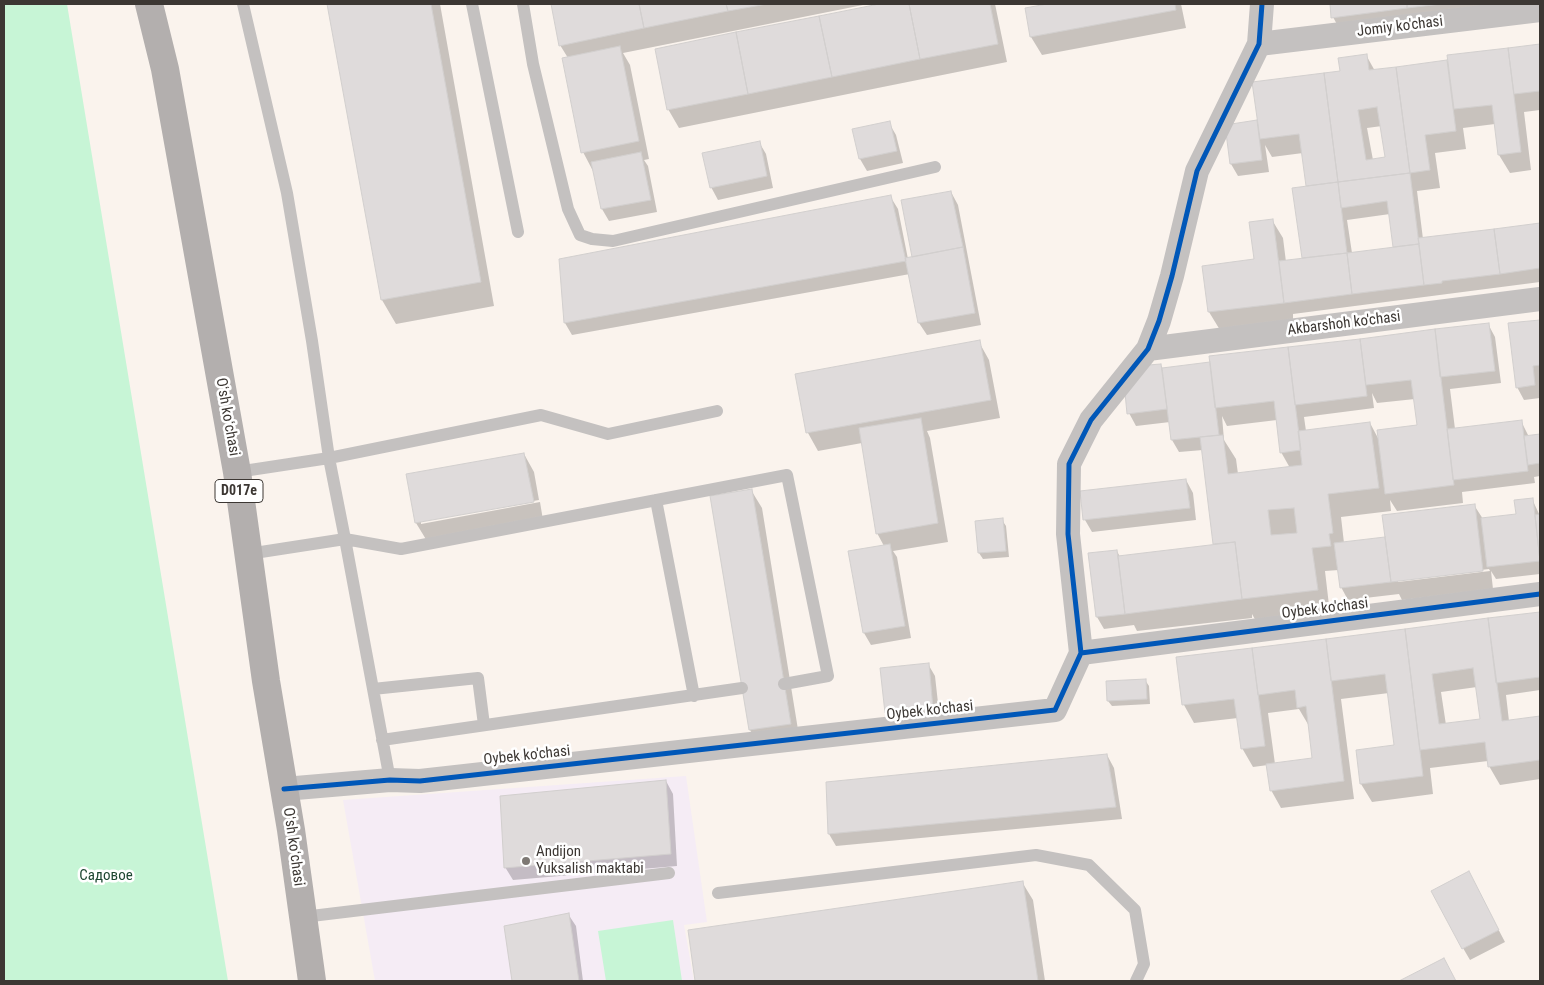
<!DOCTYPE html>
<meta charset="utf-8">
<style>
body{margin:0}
#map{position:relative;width:1544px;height:985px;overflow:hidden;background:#faf3ed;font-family:"Roboto Condensed",sans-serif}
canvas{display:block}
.frame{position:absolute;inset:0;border:5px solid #3c3733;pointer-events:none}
</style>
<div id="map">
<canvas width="1544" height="985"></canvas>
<div class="frame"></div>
</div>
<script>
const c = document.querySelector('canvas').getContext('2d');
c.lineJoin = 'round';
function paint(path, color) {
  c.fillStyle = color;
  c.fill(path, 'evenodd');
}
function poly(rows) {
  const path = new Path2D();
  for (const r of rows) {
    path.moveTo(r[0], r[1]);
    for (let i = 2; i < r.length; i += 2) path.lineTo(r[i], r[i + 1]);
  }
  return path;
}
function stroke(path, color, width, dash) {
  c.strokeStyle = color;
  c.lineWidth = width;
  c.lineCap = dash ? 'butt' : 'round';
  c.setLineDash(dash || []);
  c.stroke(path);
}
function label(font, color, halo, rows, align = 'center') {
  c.font = font + ' "Roboto Condensed",sans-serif';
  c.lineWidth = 5;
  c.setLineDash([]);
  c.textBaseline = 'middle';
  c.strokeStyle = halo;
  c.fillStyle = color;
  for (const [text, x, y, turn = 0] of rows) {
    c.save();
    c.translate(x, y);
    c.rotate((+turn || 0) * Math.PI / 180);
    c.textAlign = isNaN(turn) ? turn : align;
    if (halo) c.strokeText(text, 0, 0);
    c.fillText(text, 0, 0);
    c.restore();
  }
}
paint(poly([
 [686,776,707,922,684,925,694,981,375,981,343,800]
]), '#f5ecf5');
paint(poly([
 [4,4,67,4,228,981,4,981],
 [673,920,682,981,606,981,598,931]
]), '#c7f5d6');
paint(poly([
 [329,4,440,4,494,306,396,324,382,300],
 [552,4,868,4,623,53,630,65,649,159,644,160,648,166,657,212,609,221,602,209,595,170,593,171,583,152,568,58,560,45],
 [885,4,995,4,1007,62,679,128,668,109,656,50],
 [1053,4,1181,4,1186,28,1042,55,1031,37,1026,9],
 [1331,4,1540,4,1340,30,1333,17],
 [1540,45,1540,110,1524,112,1531,170,1510,173,1499,155,1495,124,1463,128,1466,149,1435,153,1440,188,1417,191,1423,239,1540,224,1540,282,1293,314,1293,321,1220,330,1209,312,1255,260,1272,220,1283,238,1286,262,1303,260,1294,189,1309,187,1307,185,1303,153,1272,157,1265,145,1269,172,1238,176,1231,164,1257,122,1260,127,1366,55,1375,71,1449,61,1448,57],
 [1382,126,1387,158,1373,160,1367,128],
 [1390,214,1395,248,1352,253,1347,220],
 [889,123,896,135,903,163,867,171,860,159,854,130],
 [759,142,766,154,773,188,718,200,711,187],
 [951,192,958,205,981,325,927,335,919,323,910,274,572,335,565,323,561,260,890,196,898,209,908,259,914,258],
 [1540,321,1540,378,1539,378,1540,398,1524,400,1517,387,1509,325],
 [1488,324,1495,337,1501,383,1450,389,1455,429,1521,421,1529,437,1540,436,1540,476,1534,477,1535,483,1462,492,1463,503,1397,511,1390,500,1391,511,1341,517,1344,543,1384,538,1474,505,1483,519,1517,515,1532,499,1540,516,1540,574,1496,579,1491,571,1493,589,1402,600,1399,594,1348,600,1341,587,1339,570,1325,571,1330,614,1257,623,1252,614,1252,618,1137,631,1134,625,1104,629,1097,617,1117,551,1120,557,1215,546,1203,450,1179,452,1172,440,1170,422,1136,426,1129,413,1161,365,1163,369,1211,363,1360,340],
 [1372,393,1377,403,1415,399,1418,426,1379,440,1370,423,1306,431,1304,417,1374,408],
 [1222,416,1227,426,1277,420,1281,452,1290,468,1238,474,1236,459,1224,440],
 [1489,569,1490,571,1398,582,1398,580],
 [979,342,989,360,1000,418,927,431,930,438,948,542,893,551,897,557,911,638,871,645,864,633,884,546,877,533,862,443,818,451,808,433,797,375],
 [524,454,534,472,539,500,421,521,421,524,540,502,543,520,427,541,416,523,407,475],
 [1186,480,1193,493,1196,520,1092,532,1085,520,1081,492],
 [751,490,762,508,800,742,760,748,750,730,712,497],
 [1002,520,1006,526,1009,557,983,559,979,553,977,522],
 [1540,613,1540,690,1506,695,1509,721,1540,717,1540,779,1500,785,1489,766,1488,761,1430,768,1433,794,1372,802,1361,784,1357,751,1396,746,1389,693,1341,699,1354,799,1281,808,1271,790,1268,765,1253,767,1242,748,1238,718,1194,723,1184,705,1177,658],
 [1477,687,1481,720,1446,725,1441,692],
 [1299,709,1309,726,1314,759,1275,764,1268,713],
 [928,664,935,676,940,721,893,725,886,713,881,669],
 [1145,680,1149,686,1150,704,1112,706,1108,701],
 [1107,755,1114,768,1122,819,836,846,829,834],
 [666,781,673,794,677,866,513,880,505,867],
 [1022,882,1033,900,1045,981,697,981,689,932],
 [1475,885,1505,942,1470,960,1463,948],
 [568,914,576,926,583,981,513,981,506,927],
 [1443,959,1455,981,1402,981]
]), '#0003');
const building = poly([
 [327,4,431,4,481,282,381,300,327,4],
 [551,4,639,4,644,28,559,46,551,4],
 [639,4,726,4,728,11,644,28,639,4],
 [726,4,767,4,728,11,726,4],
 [879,4,909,4,920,59,832,77,819,16,879,4],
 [909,4,990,4,998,44,920,59,909,4],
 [1047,4,1175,4,1176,10,1030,37,1025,8,1047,4],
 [1330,4,1407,4,1407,8,1331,18,1330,4],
 [1407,4,1441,4,1407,8,1407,4],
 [819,16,832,77,748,94,736,32,819,16],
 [736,32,748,94,667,110,655,49,736,32],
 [1540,44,1540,91,1514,94,1508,48,1540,44],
 [620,46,639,141,581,153,562,58,620,46],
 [1508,48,1521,152,1498,155,1492,105,1454,109,1447,55,1508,48],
 [1367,54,1369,70,1396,67,1410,173,1338,182,1324,73,1340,71,1338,58,1367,54],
 [1377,107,1385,157,1366,160,1358,110,1377,107],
 [1447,60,1456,131,1425,135,1430,170,1410,173,1396,67,1447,60],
 [1324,73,1338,182,1306,186,1299,134,1260,139,1252,82,1324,73],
 [1257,120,1262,160,1230,164,1225,125,1257,120],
 [890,121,897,151,859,159,852,129,890,121],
 [760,141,767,176,710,188,702,153,760,141],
 [641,152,651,200,601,209,591,162,641,152],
 [1410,173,1419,244,1393,247,1387,201,1341,208,1338,182,1410,173],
 [1338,182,1347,253,1302,258,1292,188,1338,182],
 [951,191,963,247,912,257,901,200,951,191],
 [891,195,906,261,564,323,559,259,891,195],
 [1273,219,1284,303,1208,312,1202,266,1254,259,1249,222,1273,219],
 [1540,223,1540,268,1500,274,1494,229,1540,223],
 [1494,229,1500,274,1442,281,1442,283,1424,285,1418,238,1494,229],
 [1419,244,1424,285,1352,294,1347,253,1419,244],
 [963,247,975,313,918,323,905,258,963,247],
 [1347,253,1352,294,1284,303,1279,261,1347,253],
 [1540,320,1540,365,1533,366,1535,385,1516,388,1508,323,1540,320],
 [1489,323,1495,371,1440,377,1435,329,1489,323],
 [1435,329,1454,485,1385,494,1377,430,1417,425,1411,380,1366,385,1360,339,1435,329],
 [1360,339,1367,396,1295,405,1288,347,1360,339],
 [980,340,991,400,806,433,795,374,980,340],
 [1288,347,1301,450,1280,453,1274,401,1215,408,1209,356,1288,347],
 [1210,362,1219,435,1171,440,1162,368,1210,362],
 [1161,364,1167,409,1127,414,1124,382,1136,366,1161,364],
 [921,418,938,523,876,534,859,428,921,418],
 [1522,420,1528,471,1453,480,1447,429,1522,420],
 [1370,422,1379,488,1328,494,1333,533,1329,534,1331,546,1312,548,1318,590,1242,599,1235,542,1213,544,1200,437,1223,435,1228,474,1302,465,1298,431,1370,422],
 [1294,508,1297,533,1271,535,1268,510,1294,508],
 [1540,434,1540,463,1528,465,1524,436,1540,434],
 [524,453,534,502,415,523,406,474,524,453],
 [1186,479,1190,508,1083,520,1080,491,1186,479],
 [752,489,791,724,749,730,710,496,752,489],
 [1533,498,1540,561,1487,567,1481,518,1516,514,1514,500,1533,498],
 [1475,504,1483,571,1391,582,1382,515,1475,504],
 [1540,514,1540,561,1535,515,1540,514],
 [1003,518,1006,551,978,553,975,521,1003,518],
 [1385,537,1391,582,1340,588,1334,543,1385,537],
 [1235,542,1242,599,1125,614,1118,556,1235,542],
 [890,544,905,626,863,633,848,551,890,544],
 [1117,550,1125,614,1096,617,1088,553,1117,550],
 [1540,612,1540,677,1496,683,1488,618,1540,612],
 [1488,618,1502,721,1540,716,1540,760,1488,767,1485,742,1420,750,1405,629,1488,618],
 [1473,668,1480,719,1439,724,1432,674,1473,668],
 [1405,629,1423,776,1360,784,1356,750,1394,745,1385,674,1331,681,1326,639,1405,629],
 [1326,639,1344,781,1270,791,1266,764,1312,758,1306,706,1297,708,1295,690,1258,695,1252,648,1326,639],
 [1252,648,1265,746,1241,749,1234,699,1182,705,1176,657,1252,648],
 [929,663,933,709,885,713,880,668,929,663],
 [1146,679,1147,699,1107,701,1106,681,1146,679],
 [1107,754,1116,807,828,834,826,782,1107,754],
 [666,780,671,854,504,868,500,796,666,780],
 [1469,871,1499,930,1462,949,1431,891,1469,871],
 [1023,881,1038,981,695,981,688,930,1023,881],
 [569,913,579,981,512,981,504,926,569,913],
 [1444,958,1456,981,1399,981,1444,958]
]);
paint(building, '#dfdbdb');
stroke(building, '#d2cfce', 1);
stroke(poly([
 [472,4,518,232],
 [523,4,533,64,568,209,580,235,592,239,613,241,935,167],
 [237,472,329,458,312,341,287,193,243,4],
 [656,500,694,696],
 [248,554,345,539,401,549,787,475,828,676,784,684],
 [373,689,478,678,484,725],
 [382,740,742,688],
 [390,780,345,539,329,458,541,415,608,434,717,411],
 [718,893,1036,855,1089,865,1135,910,1144,964,1136,981],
 [303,917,669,873]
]), '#c4c1c0', 12);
stroke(poly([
 [1259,44,1540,10],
 [1148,349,1540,299],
 [1081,653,1068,534,1069,464,1091,420,1148,349,1159,321,1172,276,1197,171,1259,44,1262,4],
 [284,789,390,780,420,781,1055,710,1081,653,1540,594]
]), '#c4c1c0', 24);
stroke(poly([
 [149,4,165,69,237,472,266,681,291,830,312,981]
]), '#b3afae', 28);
stroke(poly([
 [1081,653,1068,534,1069,464,1091,420,1148,349,1159,321,1172,276,1197,171,1259,44,1262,4],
 [284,789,390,780,420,781,1055,710,1081,653,1540,594]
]), '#0057b8', 5);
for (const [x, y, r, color] of [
 [526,861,5,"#7e7974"]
]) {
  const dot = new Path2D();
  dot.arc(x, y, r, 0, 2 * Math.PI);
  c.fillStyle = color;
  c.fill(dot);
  stroke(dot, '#fff', 2);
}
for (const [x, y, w] of [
 [239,491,48]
]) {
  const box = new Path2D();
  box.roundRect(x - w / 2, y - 11.5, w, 23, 4);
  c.fillStyle = '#fff';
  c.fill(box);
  stroke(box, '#3c3733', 1);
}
label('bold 14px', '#3c3733', null, [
 ["D017e",239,491]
]);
label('15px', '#3c3733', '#fff', [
 ["Jomiy ko'chasi",1400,27,-7],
 ["Akbarshoh ko'chasi",1344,324,-7],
 ["Oʻsh koʻchasi",227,417,80],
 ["Oybek ko'chasi",1325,609,-7],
 ["Oybek ko'chasi",930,711,-6],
 ["Oybek ko'chasi",527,756,-6],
 ["Oʻsh koʻchasi",293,847,82]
]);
label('15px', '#3c3733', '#fff', [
 ["Andijon",536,852],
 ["Yuksalish maktabi",536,869]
], 'left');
label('15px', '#1d4731', '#fff', [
 ["Садовое",106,876]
]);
</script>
